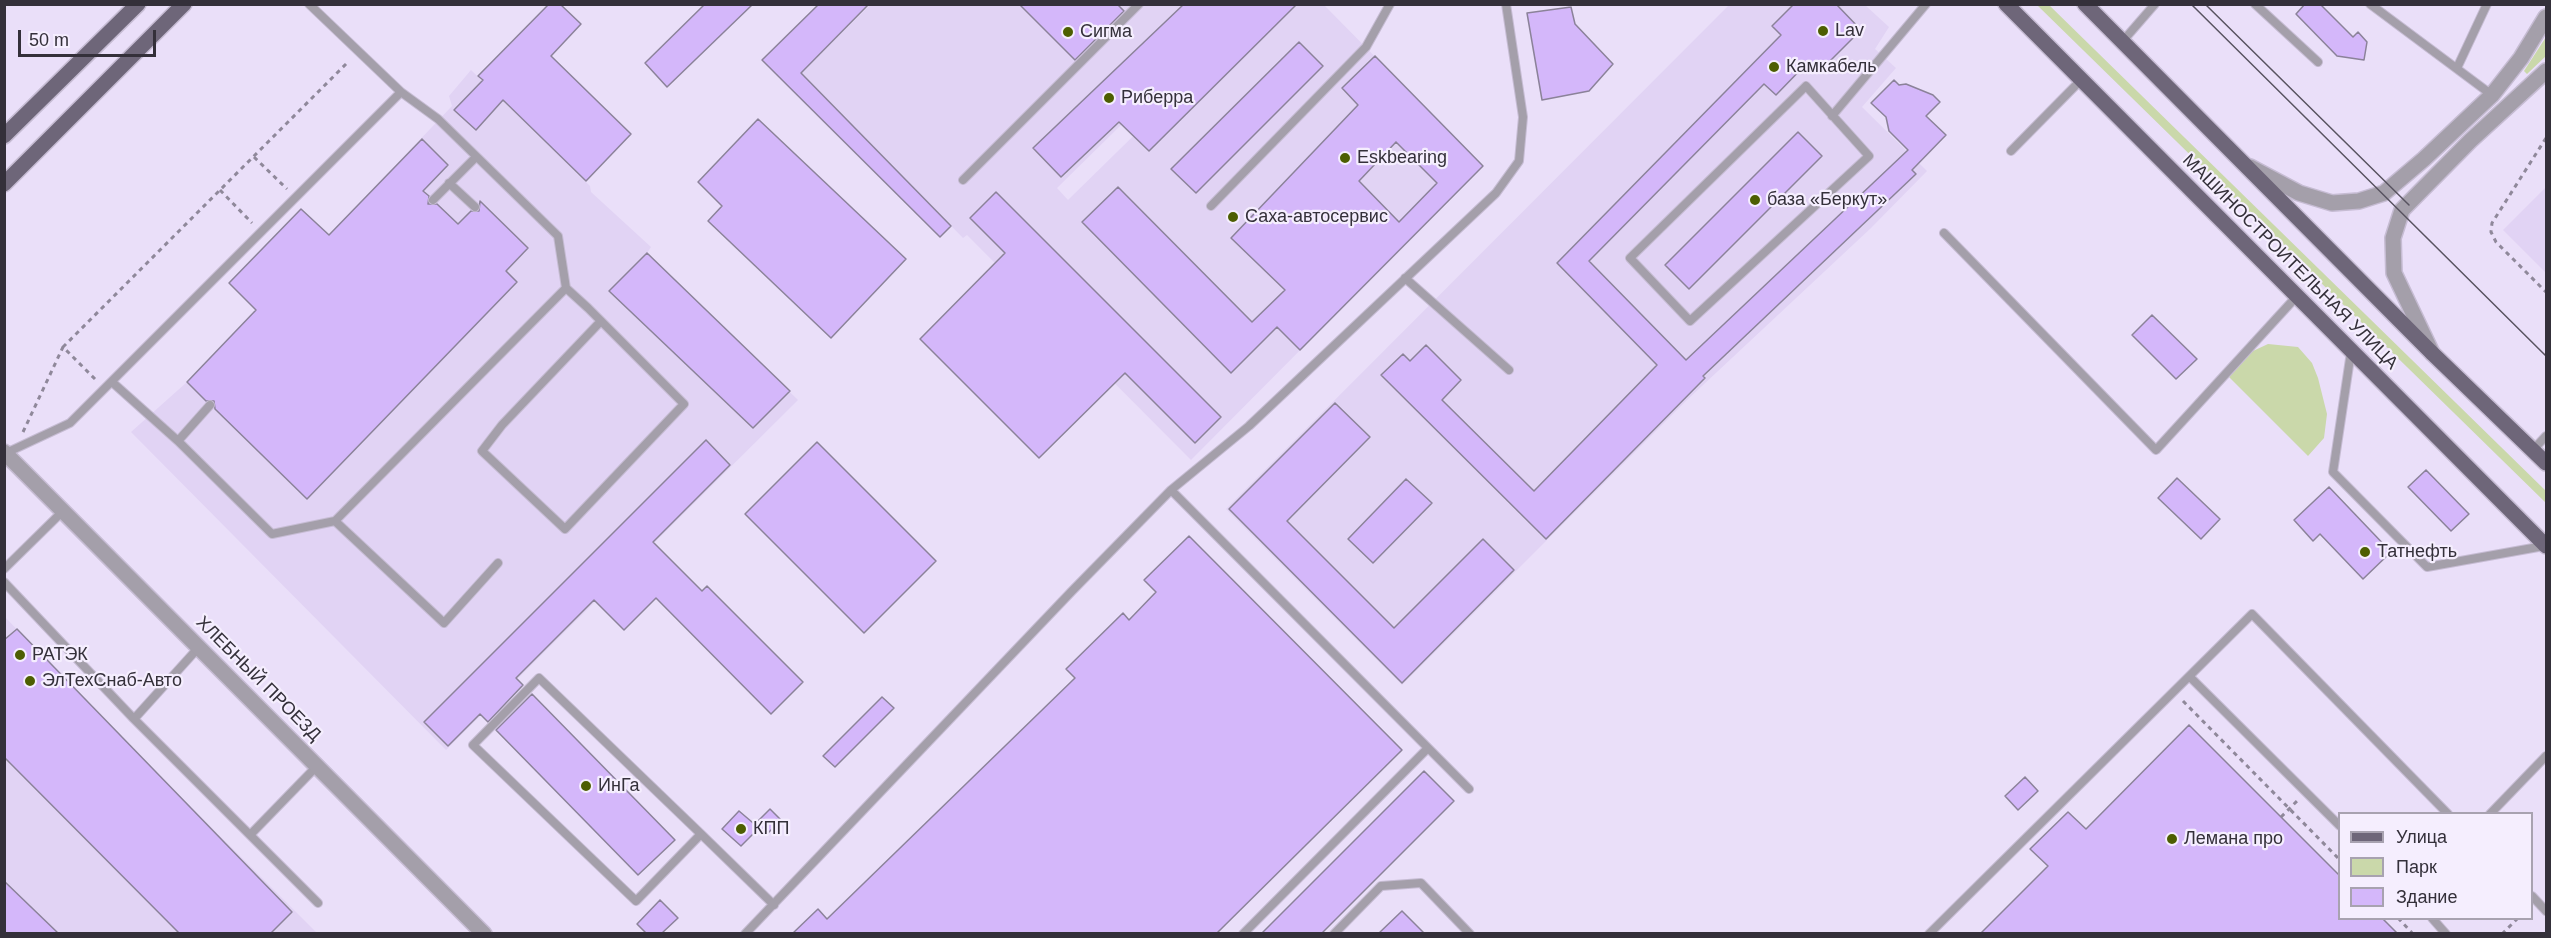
<!DOCTYPE html>
<meta charset="utf-8">
<style>
body{margin:0}
#map{position:relative;width:2551px;height:938px;overflow:hidden;background:#eadff9;font-family:Helvetica,sans-serif}
canvas{display:block}
.frame{position:absolute;inset:0;border:6px solid #34303a;pointer-events:none}
.legend{position:absolute;left:2338px;top:812px;width:195px;height:108px;box-sizing:border-box;background:#f5eefe;border:2px solid #a8a2b0;margin:0;padding:8px 10px;list-style:none;font-size:18px;color:#34303a}
.legend li{display:flex;align-items:center;gap:12px;height:30px}
.legend b{width:30px;border:2px solid #a8a2b0}
.scale{position:absolute;left:18px;top:30px;width:138px;height:27px;box-sizing:border-box;border:3px solid #34303a;border-top:0;padding-left:8px;font-size:18px;line-height:21px;white-space:nowrap;color:#34303a;-webkit-text-stroke:4px #f5eefe;paint-order:stroke}
</style>
<div id="map">
<canvas width="2551" height="938"></canvas>
<div class="frame"></div>
<ul class="legend">
<li><b style="height:8px;background:#6e6679"></b>Улица</li>
<li><b style="height:16px;background:#cad8aa"></b>Парк</li>
<li><b style="height:16px;background:#d4b7fa"></b>Здание</li>
</ul>
<div class="scale">50 m</div>
</div>
<script>
const c = document.querySelector('canvas').getContext('2d');
c.lineJoin = 'round';
function paint(path, color) {
  c.fillStyle = color;
  c.fill(path, 'evenodd');
}
function poly(rows) {
  const path = new Path2D();
  for (const r of rows) {
    path.moveTo(r[0], r[1]);
    for (let i = 2; i < r.length; i += 2) path.lineTo(r[i], r[i + 1]);
  }
  return path;
}
function stroke(path, color, width, dash) {
  c.strokeStyle = color;
  c.lineWidth = width;
  c.lineCap = dash ? 'butt' : 'round';
  c.setLineDash(dash || []);
  c.stroke(path);
}
function label(font, color, halo, rows, align = 'center') {
  c.font = font + ' Helvetica,sans-serif';
  c.lineWidth = 4.5;
  c.setLineDash([]);
  c.textBaseline = 'middle';
  c.strokeStyle = halo;
  c.fillStyle = color;
  for (const [text, x, y, turn = 0] of rows) {
    c.save();
    c.translate(x, y);
    c.rotate((+turn || 0) * Math.PI / 180);
    c.textAlign = isNaN(turn) ? turn : align;
    if (halo) c.strokeText(text, 0, 0);
    c.fillText(text, 0, 0);
    c.restore();
  }
}
paint(poly([
 [870,5,1243,5,1057,188,1068,200,1267,5,1324,5,1483,166,1191,460,967,235,963,238,801,73],
 [1729,5,1865,5,1889,27,1875,49,1896,68,1862,107,1927,171,1871,228,1687,400,1402,685,1226,509],
 [471,70,590,186,591,192,651,247,647,253,798,400,446,750,131,432,187,382,256,310,229,283,301,209,329,235,452,106,449,96],
 [2546,187,2546,273,2503,230],
 [4,616,123,739,317,933,5,933]
]), '#e1d3f4');
paint(poly([
 [2037,5,2049,5,2546,491,2546,503],
 [2546,37,2546,56,2527,74,2524,71],
 [2268,344,2298,347,2312,363,2318,378,2327,414,2324,438,2308,456,2229,377,2253,351]
]), '#cad8aa');
const building = poly([
 [549,4,560,4,581,24,551,56,631,134,586,181,503,100,476,130,454,110,483,80,478,76,549,4],
 [705,4,753,4,667,87,645,63,705,4],
 [819,4,869,4,801,73,951,226,940,237,762,60,819,4],
 [1019,4,1117,4,1124,11,1075,60,1019,4],
 [1184,4,1297,4,1149,151,1119,122,1061,177,1033,148,1184,4],
 [1794,4,1836,4,1861,30,1818,73,1808,62,1776,95,1764,84,1589,261,1686,360,1908,150,1889,131,1886,117,1871,103,1894,80,1899,85,1906,84,1933,95,1940,102,1926,116,1946,135,1912,170,1916,174,1703,376,1705,378,1546,539,1381,375,1403,354,1410,361,1426,345,1461,380,1442,400,1534,491,1657,365,1557,263,1781,35,1772,26,1794,4],
 [2305,4,2320,4,2353,37,2358,32,2367,42,2364,60,2337,56,2296,14,2305,4],
 [1571,7,1575,24,1613,64,1589,91,1542,100,1527,13,1571,7],
 [1299,42,1323,66,1196,193,1171,169,1299,42],
 [1375,56,1483,166,1300,350,1277,327,1231,373,1082,222,1118,187,1252,322,1285,290,1231,238,1358,105,1342,88,1375,56],
 [1396,142,1437,183,1399,222,1359,181,1396,142],
 [758,119,906,259,831,338,708,221,722,206,698,182,758,119],
 [1798,132,1822,156,1689,289,1665,265,1798,132],
 [422,139,448,165,423,191,429,196,428,204,437,204,458,224,471,211,479,211,480,201,528,248,506,271,517,282,307,499,215,409,214,401,206,401,187,382,256,310,229,283,301,209,329,235,422,139],
 [996,192,1221,417,1195,443,1125,373,1039,458,920,339,1005,253,970,218,996,192],
 [647,253,790,391,753,428,609,291,647,253],
 [2152,315,2197,359,2176,379,2132,335,2152,315],
 [1335,403,1370,437,1287,521,1394,628,1483,539,1514,570,1402,683,1229,509,1335,403],
 [706,440,730,465,653,542,702,591,707,586,803,682,771,714,656,598,624,630,594,600,516,678,523,685,488,722,480,714,448,746,424,722,706,440],
 [817,442,936,561,864,633,745,514,817,442],
 [2426,470,2469,514,2451,531,2408,487,2426,470],
 [2177,478,2220,519,2201,539,2158,498,2177,478],
 [1406,479,1432,503,1373,563,1348,539,1406,479],
 [2329,487,2391,552,2363,579,2320,534,2313,541,2294,520,2329,487],
 [1189,536,1402,750,1217,933,793,933,818,909,827,919,1075,678,1066,669,1123,613,1129,620,1156,592,1144,580,1189,536],
 [17,629,292,912,271,933,179,933,4,757,4,640,17,629],
 [532,694,675,840,638,875,496,730,532,694],
 [882,697,894,708,835,767,823,756,882,697],
 [2189,725,2340,876,2340,918,2382,918,2397,933,1981,933,2048,866,2030,849,2068,812,2086,829,2189,725],
 [1424,771,1454,801,1322,933,1262,933,1424,771],
 [2025,777,2038,791,2018,810,2005,796,2025,777],
 [770,809,781,820,767,834,756,823,770,809],
 [739,811,759,828,741,846,722,829,739,811],
 [4,881,58,933,4,933,4,881],
 [660,900,678,918,662,933,646,933,637,924,660,900],
 [1402,911,1424,933,1379,933,1402,911]
]);
paint(building, '#d4b7fa');
stroke(building, '#8b8299', 1.5);
const service = poly([
 [2255,4,2318,62],
 [2370,4,2492,95],
 [2122,42,2155,4],
 [2457,68,2487,4],
 [1806,86,1869,156,1690,321,1630,258,1806,86],
 [1832,116,1926,4],
 [2011,151,2081,80],
 [963,180,1139,4],
 [449,183,475,207],
 [433,200,476,157],
 [1211,206,1366,47,1390,4],
 [1944,233,2156,450,2297,296],
 [1405,278,1509,370],
 [566,288,588,308,684,404,565,529,482,451,502,425,601,321],
 [2351,352,2333,472,2427,567,2544,546],
 [112,382,178,441,272,534,335,521,566,288,558,236,438,119,401,92],
 [178,441,210,405],
 [2533,450,2546,436],
 [6,453,70,423,401,92,309,4],
 [1171,490,1469,789],
 [335,521,444,623,498,563],
 [4,569,63,511],
 [4,582,134,719,199,647],
 [2190,677,2340,826],
 [134,719,318,903],
 [2490,814,2546,756],
 [701,834,636,901,473,745,539,678,701,834,774,905],
 [250,835,317,766],
 [2532,896,2546,911],
 [2432,918,2446,934],
 [745,934,1072,591,1171,490,1249,426,1496,193,1519,161,1523,117,1506,4],
 [1243,934,1428,748],
 [1334,934,1381,886,1421,883,1470,934],
 [1929,934,2252,614,2448,814]
]);
const minor = poly([
 [4,452,484,934]
]);
const tertiary = poly([
 [2250,167,2299,193,2332,203,2359,201,2384,193,2424,159,2492,95,2521,58,2546,17],
 [2432,353,2394,273,2393,238,2402,210,2470,141,2546,71]
]);
const primary = poly([
 [2006,4,2546,546],
 [2085,4,2432,353,2546,463],
 [4,136,138,4],
 [4,184,184,4]
]);
stroke(service, '#c6bcd3', 10);
stroke(minor, '#c6bcd3', 18);
stroke(tertiary, '#c6bcd3', 18);
stroke(primary, '#c6bcd3', 18);
stroke(poly([
 [2546,138,2492,223,2491,232,2496,242,2546,292],
 [254,157,287,189],
 [220,190,252,223],
 [95,379,63,347,349,61],
 [23,432,63,347],
 [2183,701,2340,860],
 [2281,817,2297,801],
 [2398,918,2413,934],
 [2502,934,2518,918]
]), '#8f889a', 3, [4.5, 4.5]);
stroke(service, '#a49faa', 8);
stroke(minor, '#a49faa', 15);
stroke(tertiary, '#a49faa', 15);
stroke(primary, '#6e6679', 15);
stroke(poly([
 [2191,4,2546,356],
 [2205,4,2409,205]
]), '#585360', 1.5);
for (const [x, y, r, color] of [
 [1823,31,6,"#4d5e02"],
 [1068,32,6,"#4d5e02"],
 [1774,67,6,"#4d5e02"],
 [1109,98,6,"#4d5e02"],
 [1345,158,6,"#4d5e02"],
 [1755,200,6,"#4d5e02"],
 [1233,217,6,"#4d5e02"],
 [2365,552,6,"#4d5e02"],
 [20,655,6,"#4d5e02"],
 [30,681,6,"#4d5e02"],
 [586,786,6,"#4d5e02"],
 [741,829,6,"#4d5e02"],
 [2172,839,6,"#4d5e02"]
]) {
  const dot = new Path2D();
  dot.arc(x, y, r, 0, 2 * Math.PI);
  c.fillStyle = color;
  c.fill(dot);
  stroke(dot, '#f5eefe', 2);
}
label('18px', '#34303a', '#f5eefe', [
 ["Lav",1835,31],
 ["Сигма",1080,32],
 ["Камкабель",1786,67],
 ["Риберра",1121,98],
 ["Eskbearing",1357,158],
 ["база «Беркут»",1767,200],
 ["Саха-автосервис",1245,217],
 ["Татнефть",2377,552],
 ["РАТЭК",32,655],
 ["ЭлТехСнаб-Авто",42,681],
 ["ИнГа",598,786],
 ["КПП",753,829],
 ["Лемана про",2184,839]
], 'left');
label('18px', '#34303a', '#f5eefe', [
 ["МАШИНОСТРОИТЕЛЬНАЯ УЛИЦА",2290,262,45],
 ["ХЛЕБНЫЙ ПРОЕЗД",258,679,45]
]);
</script>
